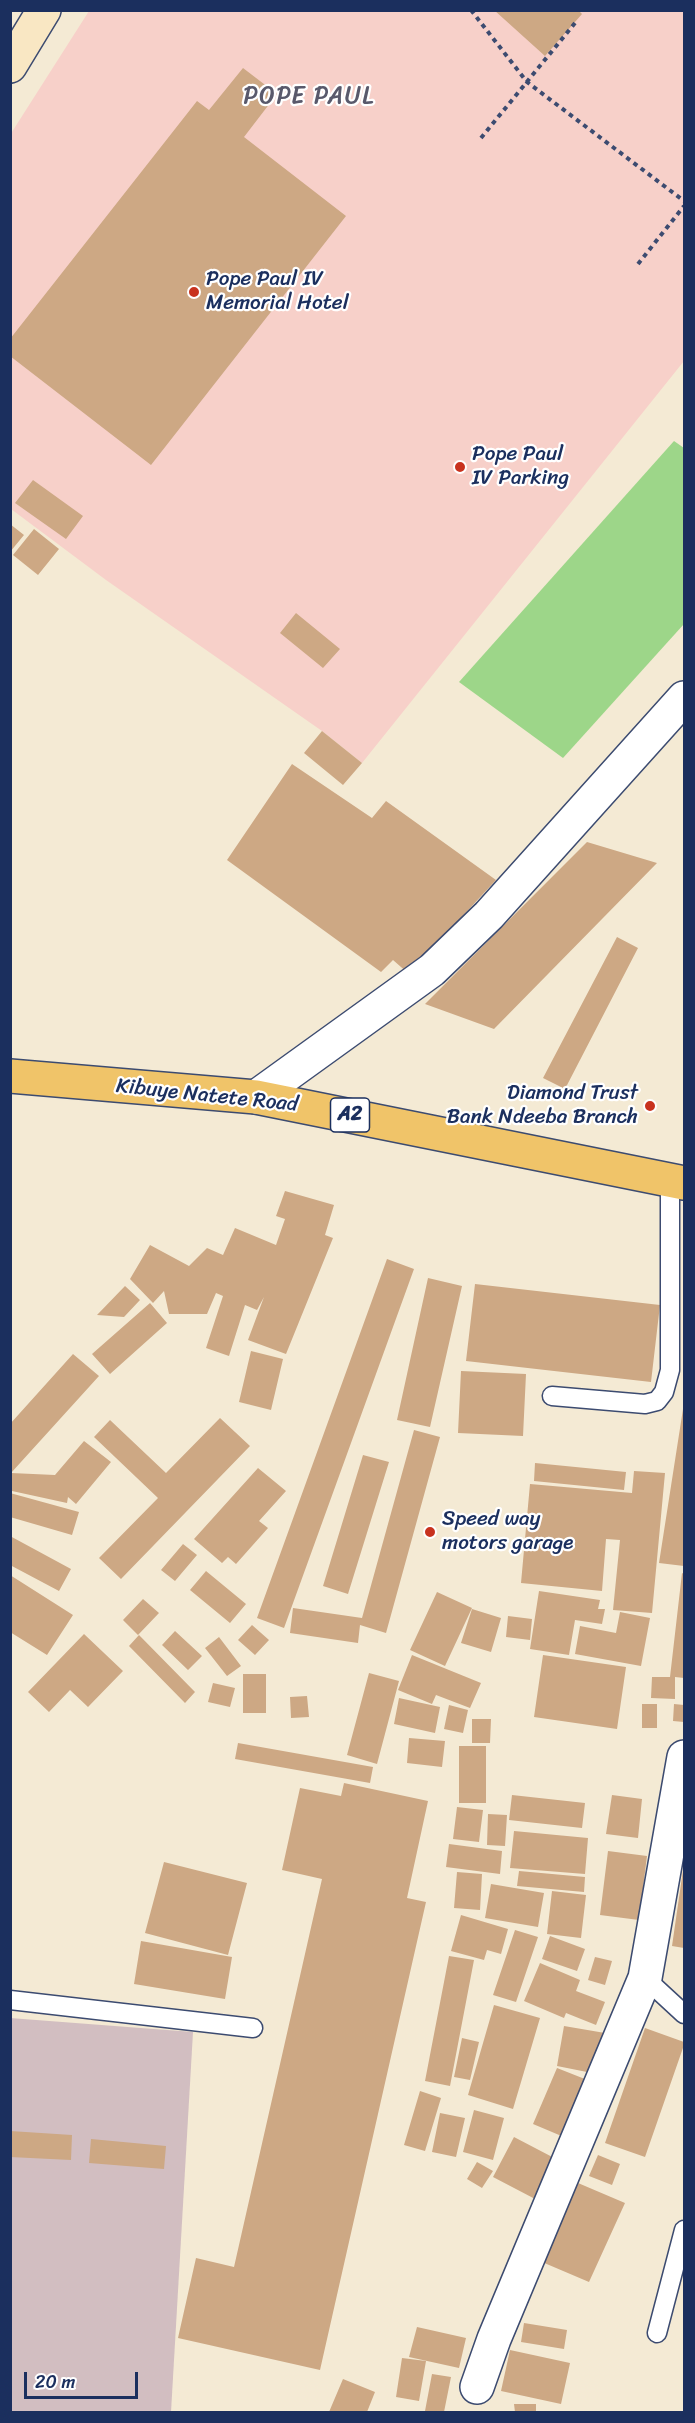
<!DOCTYPE html>
<style>
body{margin:0}
#map{position:relative;width:695px;height:2423px;overflow:hidden;background:#f4ead4;font-family:Sriracha,sans-serif}
canvas{display:block}
.frame{position:absolute;inset:0;border:12px solid #1b2f5e;pointer-events:none}
.scale{position:absolute;left:24px;top:2372px;width:114px;height:27px;box-sizing:border-box;border:3px solid #1b2f5e;border-top:0;padding-left:8px;font-size:18px;line-height:21px;white-space:nowrap;color:#1b2f5e;-webkit-text-stroke:4px #fff;paint-order:stroke}
</style>
<div id="map">
<canvas width="695" height="2423"></canvas>
<div class="frame"></div>
<div class="scale">20 m</div>
</div>
<script>
const c = document.querySelector('canvas').getContext('2d');
c.lineJoin = 'round';
function paint(path, color) {
  c.fillStyle = color;
  c.fill(path, 'evenodd');
}
function poly(rows) {
  const path = new Path2D();
  for (const r of rows) {
    path.moveTo(r[0], r[1]);
    for (let i = 2; i < r.length; i += 2) path.lineTo(r[i], r[i + 1]);
  }
  return path;
}
function stroke(path, color, width, dash) {
  c.strokeStyle = color;
  c.lineWidth = width;
  c.lineCap = dash ? 'butt' : 'round';
  c.setLineDash(dash || []);
  c.stroke(path);
}
function label(font, color, halo, rows, align = 'center') {
  c.font = font + ' Sriracha,sans-serif';
  c.lineWidth = 4.5;
  c.setLineDash([]);
  c.textBaseline = 'middle';
  c.strokeStyle = halo;
  c.fillStyle = color;
  for (const [text, x, y, turn = 0] of rows) {
    c.save();
    c.translate(x, y);
    c.rotate((+turn || 0) * Math.PI / 180);
    c.textAlign = isNaN(turn) ? turn : align;
    if (halo) c.strokeText(text, 0, 0);
    c.fillText(text, 0, 0);
    c.restore();
  }
}
paint(poly([
 [89,11,684,11,684,361,362,763,322,731,106,580,11,509,10,135]
]), '#f7d0c9');
paint(poly([
 [10,2018,193,2032,171,2412,11,2412]
]), '#d2bec1');
paint(poly([
 [674,441,684,448,684,624,563,758,459,682]
]), '#9dd689');
paint(poly([
 [494,10,578,10,582,14,545,56],
 [243,68,277,94,244,137,346,216,151,465,10,356,10,339,197,101,209,110],
 [33,480,83,516,66,539,15,503],
 [10,524,24,535,10,552],
 [34,529,59,549,38,575,13,555],
 [296,613,340,649,323,668,280,633],
 [322,731,362,763,343,785,304,753],
 [292,764,372,818,386,801,496,880,409,974,393,960,381,972,227,860],
 [587,842,657,863,494,1029,425,1004],
 [617,937,638,948,565,1089,543,1078],
 [285,1191,334,1205,325,1235,333,1238,286,1354,248,1340,264,1297,257,1310,245,1305,229,1356,206,1348,223,1296,216,1293,207,1314,169,1314,164,1291,153,1303,130,1279,150,1245,189,1266,207,1248,223,1255,235,1228,276,1245,285,1219,276,1216],
 [387,1259,414,1269,284,1628,257,1618],
 [428,1278,462,1286,430,1427,397,1420],
 [475,1284,660,1305,651,1382,466,1361],
 [125,1286,140,1300,124,1317,97,1315],
 [150,1303,167,1323,110,1374,92,1354],
 [251,1351,283,1359,271,1410,239,1402],
 [73,1354,99,1376,11,1473,55,1475,84,1441,111,1462,76,1504,68,1497,67,1503,12,1491,10,1485,10,1424],
 [461,1371,526,1374,523,1436,458,1433],
 [683,1409,684,1409,684,1566,659,1563],
 [220,1418,250,1446,121,1579,99,1558,158,1498,94,1437,110,1420,166,1473],
 [414,1430,440,1437,386,1633,360,1625,358,1643,290,1633,293,1608,362,1618],
 [363,1455,389,1462,348,1594,323,1586],
 [535,1463,626,1472,624,1490,534,1481],
 [258,1468,286,1491,259,1521,268,1528,236,1564,228,1557,222,1563,194,1539],
 [634,1471,665,1473,652,1613,613,1610,620,1540,606,1539,602,1591,521,1583,530,1484,632,1493],
 [10,1493,79,1512,72,1535,10,1517],
 [10,1536,71,1569,59,1591,10,1565],
 [183,1544,197,1555,175,1581,161,1570],
 [206,1571,246,1604,230,1623,190,1590],
 [682,1573,684,1574,684,1678,675,1677,675,1699,651,1698,652,1677,670,1677],
 [10,1575,73,1615,47,1655,10,1632],
 [539,1591,600,1600,598,1609,605,1609,602,1624,575,1620,569,1655,530,1649],
 [437,1592,472,1608,445,1666,410,1650],
 [143,1599,159,1613,138,1635,123,1620],
 [472,1609,501,1618,491,1652,461,1643],
 [620,1612,650,1618,641,1666,575,1654,580,1626,616,1633],
 [508,1616,532,1619,530,1640,506,1637],
 [252,1625,269,1640,255,1655,238,1640],
 [175,1631,202,1656,188,1670,162,1645],
 [84,1634,123,1671,88,1707,70,1690,49,1712,28,1692],
 [139,1635,195,1692,185,1703,129,1646],
 [219,1637,241,1666,227,1676,205,1648],
 [412,1655,481,1683,470,1708,436,1695,432,1704,398,1690],
 [543,1655,626,1667,617,1729,534,1717],
 [369,1673,399,1681,377,1764,347,1755],
 [243,1674,266,1674,266,1713,243,1713],
 [213,1683,235,1688,230,1707,208,1702],
 [307,1696,309,1717,291,1718,290,1697],
 [399,1698,440,1707,435,1733,394,1724],
 [642,1704,657,1704,657,1728,642,1728],
 [674,1704,684,1705,684,1722,673,1721],
 [449,1705,468,1710,463,1733,444,1729],
 [472,1719,491,1719,490,1743,472,1743],
 [409,1738,445,1741,442,1767,407,1763],
 [238,1743,373,1767,370,1783,235,1759],
 [459,1746,486,1746,486,1803,459,1803],
 [344,1783,428,1801,407,1898,426,1902,320,2370,178,2338,196,2258,234,2267,322,1879,282,1870,300,1788,341,1796],
 [512,1795,585,1803,582,1828,509,1820],
 [612,1795,642,1799,638,1838,606,1834],
 [457,1807,483,1810,479,1842,453,1839],
 [488,1814,507,1815,505,1846,487,1845],
 [514,1831,588,1838,585,1874,510,1868],
 [449,1844,502,1851,500,1874,446,1867],
 [608,1851,647,1856,639,1920,600,1915],
 [164,1862,247,1883,228,1955,145,1933],
 [683,1870,684,1870,684,1948,672,1946],
 [519,1871,585,1877,584,1892,517,1886],
 [457,1872,482,1874,480,1910,454,1908],
 [491,1884,544,1893,538,1927,485,1918],
 [552,1891,586,1895,581,1938,547,1934],
 [461,1915,508,1929,501,1954,487,1950,484,1960,451,1951],
 [515,1930,538,1937,516,2002,493,1995],
 [550,1936,585,1949,577,1971,542,1959],
 [141,1941,232,1957,225,1999,134,1984],
 [449,1956,474,1960,450,2086,425,2081],
 [595,1957,612,1961,605,1985,588,1980],
 [540,1963,580,1980,576,1991,605,2002,596,2025,566,2013,564,2018,524,2001],
 [494,2005,540,2018,513,2109,468,2095],
 [564,2026,605,2033,597,2074,557,2066],
 [645,2028,684,2042,684,2045,645,2157,605,2143],
 [462,2038,479,2042,470,2080,454,2077],
 [557,2068,595,2083,571,2140,533,2124],
 [420,2091,441,2098,425,2151,404,2145],
 [474,2110,504,2118,493,2160,463,2152],
 [440,2113,465,2118,456,2157,432,2152],
 [10,2131,72,2135,71,2160,10,2157],
 [514,2137,558,2160,537,2200,493,2177],
 [91,2139,166,2146,164,2169,89,2163],
 [598,2155,620,2164,612,2185,589,2176],
 [477,2162,493,2171,482,2188,467,2179],
 [578,2183,625,2203,589,2282,542,2262],
 [524,2323,567,2330,564,2349,521,2342],
 [417,2327,466,2338,459,2368,409,2357],
 [510,2350,570,2363,561,2404,501,2391],
 [402,2358,426,2361,419,2401,396,2397],
 [432,2374,451,2377,444,2412,425,2411],
 [343,2379,375,2392,367,2412,329,2412],
 [514,2404,536,2404,536,2412,515,2412]
]), '#cda884');
const lane = poly([
 [552,1396,645,1404,657,1401,664,1392,670,1370,670,1180],
 [645,1978,684,2014],
 [10,2000,253,2028],
 [657,2333,684,2230]
]);
const street = poly([
 [256,1097,432,970,489,915,684,698],
 [477,2387,494,2339,645,1978,684,1757]
]);
const secondary = poly([
 [10,66,44,10]
]);
const primary = poly([
 [10,1076,256,1097,684,1183]
]);
stroke(lane, '#3c4b70', 21);
stroke(street, '#3c4b70', 36);
stroke(secondary, '#3c4b70', 36);
stroke(primary, '#3c4b70', 36);
stroke(poly([
 [471,10,527,82,684,201],
 [481,138,575,23],
 [638,264,684,206]
]), '#3c4b70', 4, [4.5, 4.5]);
stroke(lane, '#fff', 18);
stroke(street, '#fff', 33);
stroke(secondary, '#f9e7c3', 33);
stroke(primary, '#f0c469', 33);
for (const [x, y, r, color] of [
 [194,292,6,"#c8321e"],
 [460,467,6,"#c8321e"],
 [650,1106,6,"#c8321e"],
 [430,1532,6,"#c8321e"]
]) {
  const dot = new Path2D();
  dot.arc(x, y, r, 0, 2 * Math.PI);
  c.fillStyle = color;
  c.fill(dot);
  stroke(dot, '#fff', 2);
}
for (const [x, y, w] of [
 [350,1115,39]
]) {
  const box = new Path2D();
  box.roundRect(x - w / 2, y - 17, w, 34, 4.5);
  c.fillStyle = '#fff';
  c.fill(box);
  stroke(box, '#1b2f5e', 1.5);
}
label('bold 20px', '#1b2f5e', null, [
 ["A2",350,1115]
]);
label('21px', '#1b2f5e', '#fff', [
 ["Pope Paul IV",206,280],
 ["Memorial Hotel",206,304],
 ["Pope Paul",472,455],
 ["IV Parking",472,479],
 ["Diamond Trust",638,1094,"right"],
 ["Bank Ndeeba Branch",638,1118,"right"],
 ["Speed way",442,1520],
 ["motors garage",442,1544]
], 'left');
label('21px', '#1b2f5e', '#fff', [
 ["Kibuye Natete Road",207,1096,6]
]);
c.letterSpacing = '1.5px';
label('24px', '#59596b', '#fff', [
 ["POPE PAUL",309,97]
]);
c.letterSpacing = '0px';
</script>
